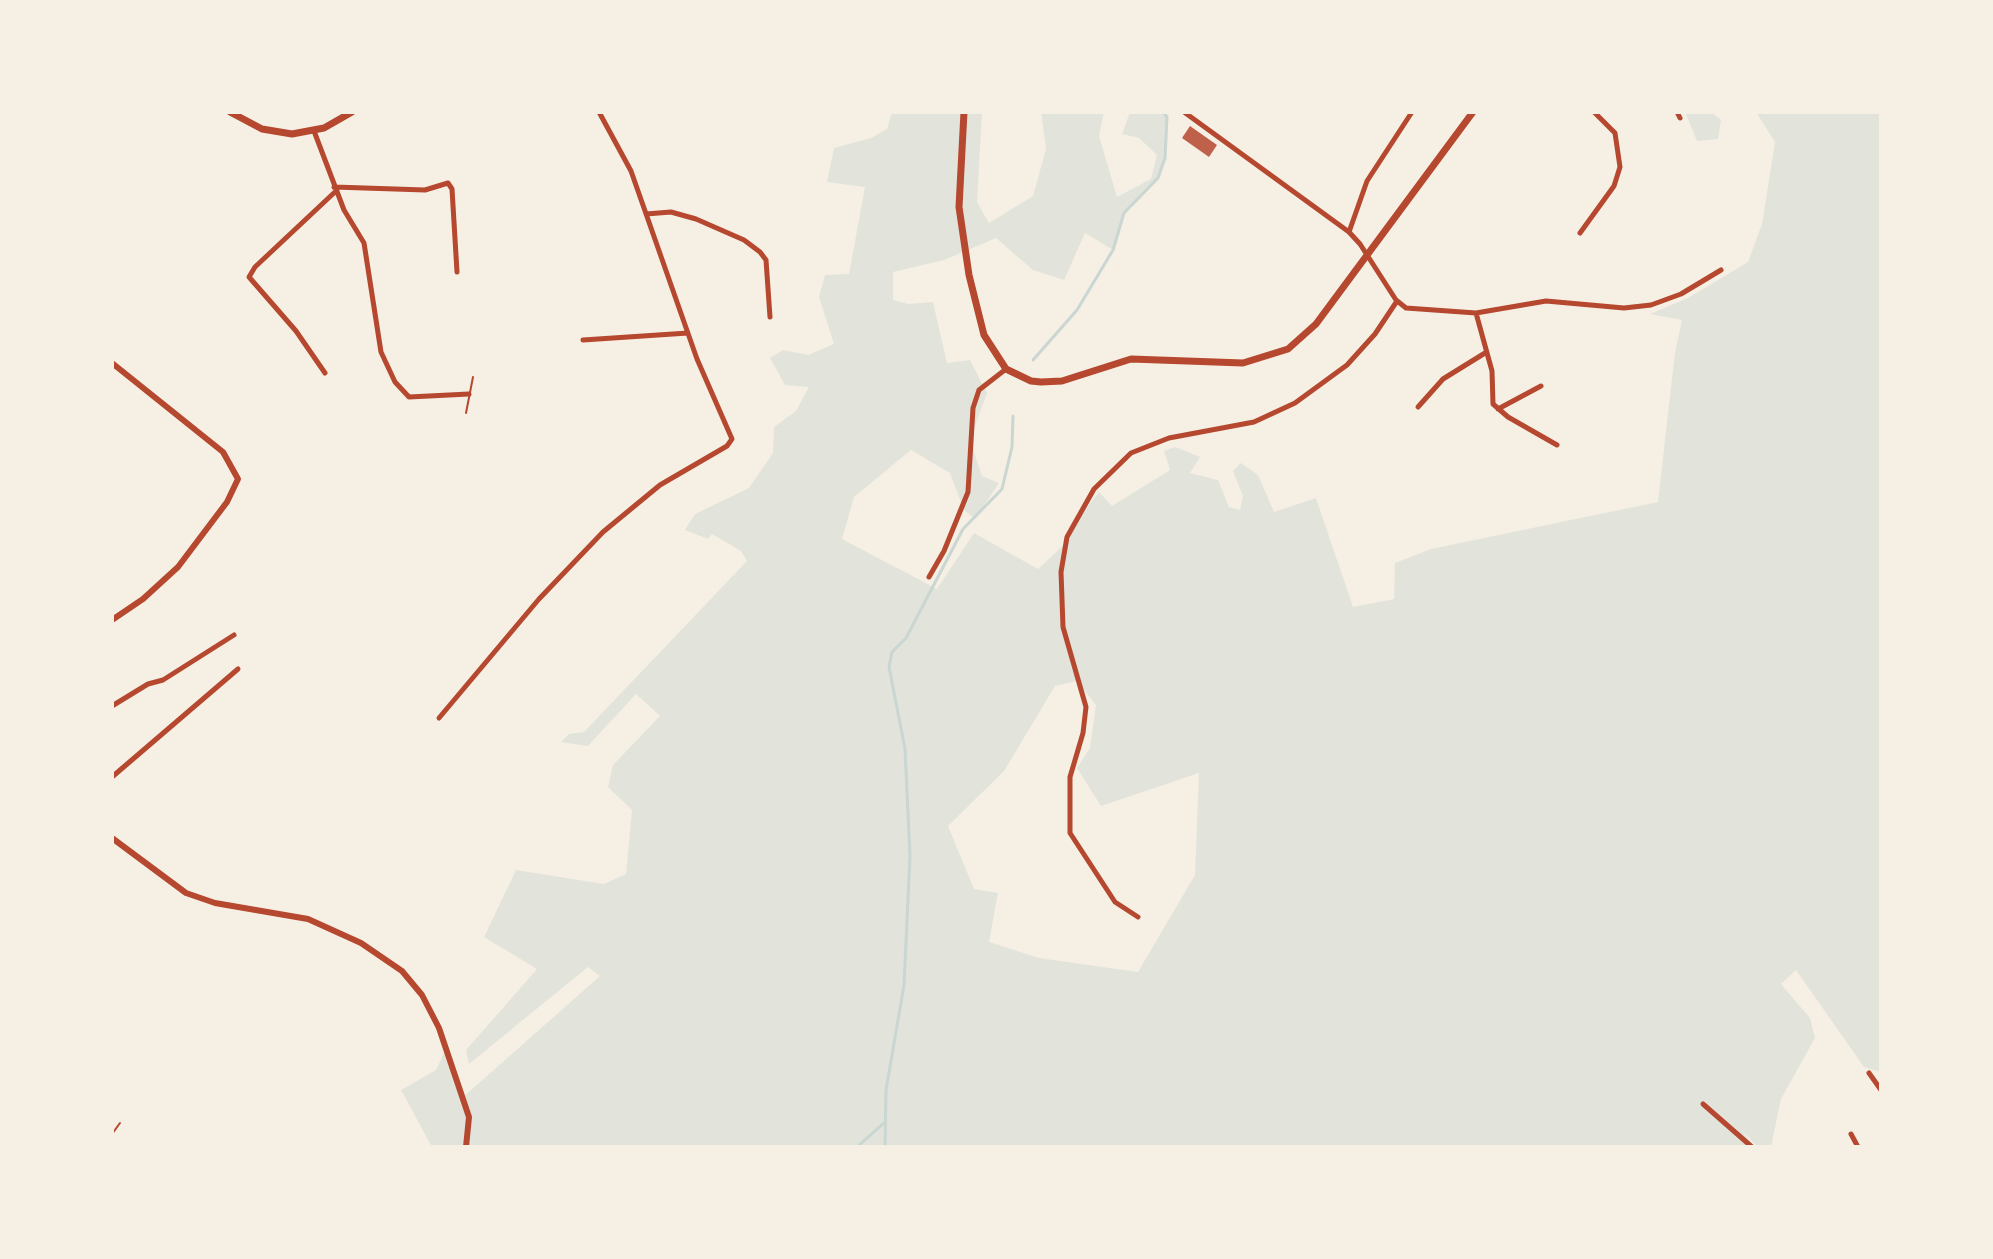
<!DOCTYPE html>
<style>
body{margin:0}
#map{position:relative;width:1993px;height:1259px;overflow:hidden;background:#f6efe4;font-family:"Fira Sans Condensed",sans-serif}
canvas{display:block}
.frame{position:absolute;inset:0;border:114px solid #f6efe4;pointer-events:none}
</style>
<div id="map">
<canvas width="1993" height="1259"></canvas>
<div class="frame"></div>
</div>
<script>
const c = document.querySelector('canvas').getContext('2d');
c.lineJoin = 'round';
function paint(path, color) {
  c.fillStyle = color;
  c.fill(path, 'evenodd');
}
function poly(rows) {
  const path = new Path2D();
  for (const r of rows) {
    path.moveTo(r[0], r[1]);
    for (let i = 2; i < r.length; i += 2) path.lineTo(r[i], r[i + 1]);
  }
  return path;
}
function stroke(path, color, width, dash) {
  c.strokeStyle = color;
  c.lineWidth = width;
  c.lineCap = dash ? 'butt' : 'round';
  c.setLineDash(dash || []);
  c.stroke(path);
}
paint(poly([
 [892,112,982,112,977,202,989,223,1033,196,1046,149,1041,112,1104,112,1099,136,1117,197,1151,179,1157,155,1139,138,1122,134,1130,112,1162,112,1167,117,1165,158,1158,178,1124,213,1113,250,1085,233,1064,280,1033,270,996,238,944,260,893,272,893,300,908,304,933,302,947,363,970,360,987,393,970,440,982,476,999,483,975,519,964,510,950,473,911,450,854,497,842,539,937,589,974,533,1038,569,1068,541,1077,521,1099,492,1112,506,1170,470,1164,451,1175,447,1200,457,1190,473,1218,480,1229,507,1240,510,1243,496,1233,471,1241,463,1258,475,1274,512,1316,498,1353,607,1394,599,1395,563,1431,549,1658,502,1675,352,1682,320,1650,314,1688,298,1748,262,1762,224,1775,142,1756,112,1881,112,1881,1072,1864,1067,1796,970,1781,984,1810,1018,1815,1038,1781,1099,1771,1147,1758,1147,1742,1131,1754,1147,432,1147,401,1090,436,1070,446,1049,461,1099,600,976,588,967,469,1064,466,1050,537,969,484,937,516,870,604,884,626,874,632,810,608,787,613,765,660,716,636,694,588,746,561,742,569,734,584,732,747,561,741,551,712,534,708,539,685,530,695,514,749,488,773,453,774,427,796,411,809,387,785,385,770,358,783,350,808,355,834,344,819,297,825,275,849,274,865,187,827,182,834,148,871,138,887,129],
 [1077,681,1096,705,1090,748,1077,768,1101,806,1199,773,1195,875,1138,972,1039,958,989,942,998,893,974,889,948,826,1004,771,1055,686],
 [1685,112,1711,112,1721,120,1718,139,1697,141]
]), '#e2e4dc');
stroke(poly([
 [1033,360,1077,310,1113,250,1124,213,1158,178,1165,158,1167,117,1163,112],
 [857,1147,884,1123],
 [885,1147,886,1090,904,985,910,856,905,749,889,667,892,652,906,638,963,529,1002,489,1012,447,1013,416]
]), '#c9d6d2', 3);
paint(poly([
 [1190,126,1217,145,1209,157,1182,138]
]), '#bf614a');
stroke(poly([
 [112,1134,120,1123]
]), '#b5482f', 2);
stroke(poly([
 [466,413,473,377]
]), '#b5482f', 2);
stroke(poly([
 [1184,112,1349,232,1360,244,1396,300,1406,308,1476,313,1546,301,1624,308,1651,305,1681,294,1721,270],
 [1677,112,1680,118],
 [314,131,344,210,364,243,381,352,395,382,409,397,469,394],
 [334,187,425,190,448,183,452,189,457,272],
 [646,214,671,212,696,219,744,240,760,252,766,260,770,317],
 [1349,232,1367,181,1412,112],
 [1580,233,1614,186,1620,167,1615,133,1594,112],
 [1476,313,1492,371,1493,404,1508,417,1557,445],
 [583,340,688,333],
 [325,373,296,331,249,277,255,267,336,191],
 [1418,407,1443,379,1485,353],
 [1498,409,1541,386],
 [929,577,944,551,968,492,973,408,979,390,1006,369],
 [112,706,148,684,163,680,234,635],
 [439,718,539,599,603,532,660,485,727,446,732,439,697,359,631,171,599,112],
 [112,777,238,669],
 [1138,917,1115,902,1070,833,1070,777,1083,733,1086,707,1063,627,1061,572,1067,537,1094,489,1131,453,1169,438,1254,422,1295,403,1347,365,1375,334,1397,301],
 [1869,1073,1881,1090],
 [1703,1104,1752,1147],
 [1851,1134,1858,1147]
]), '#b5482f', 5);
stroke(poly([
 [112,363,223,452,238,479,227,502,178,567,143,599,112,620],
 [112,838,186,893,215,903,308,919,361,943,402,971,422,995,439,1028,469,1117,466,1147]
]), '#b5482f', 6);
stroke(poly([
 [230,112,262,129,292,134,324,128,352,112],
 [964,112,959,207,969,275,984,335,1006,369,1031,381,1041,382,1062,381,1131,359,1243,363,1288,349,1316,324,1473,112]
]), '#b5482f', 7);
</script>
